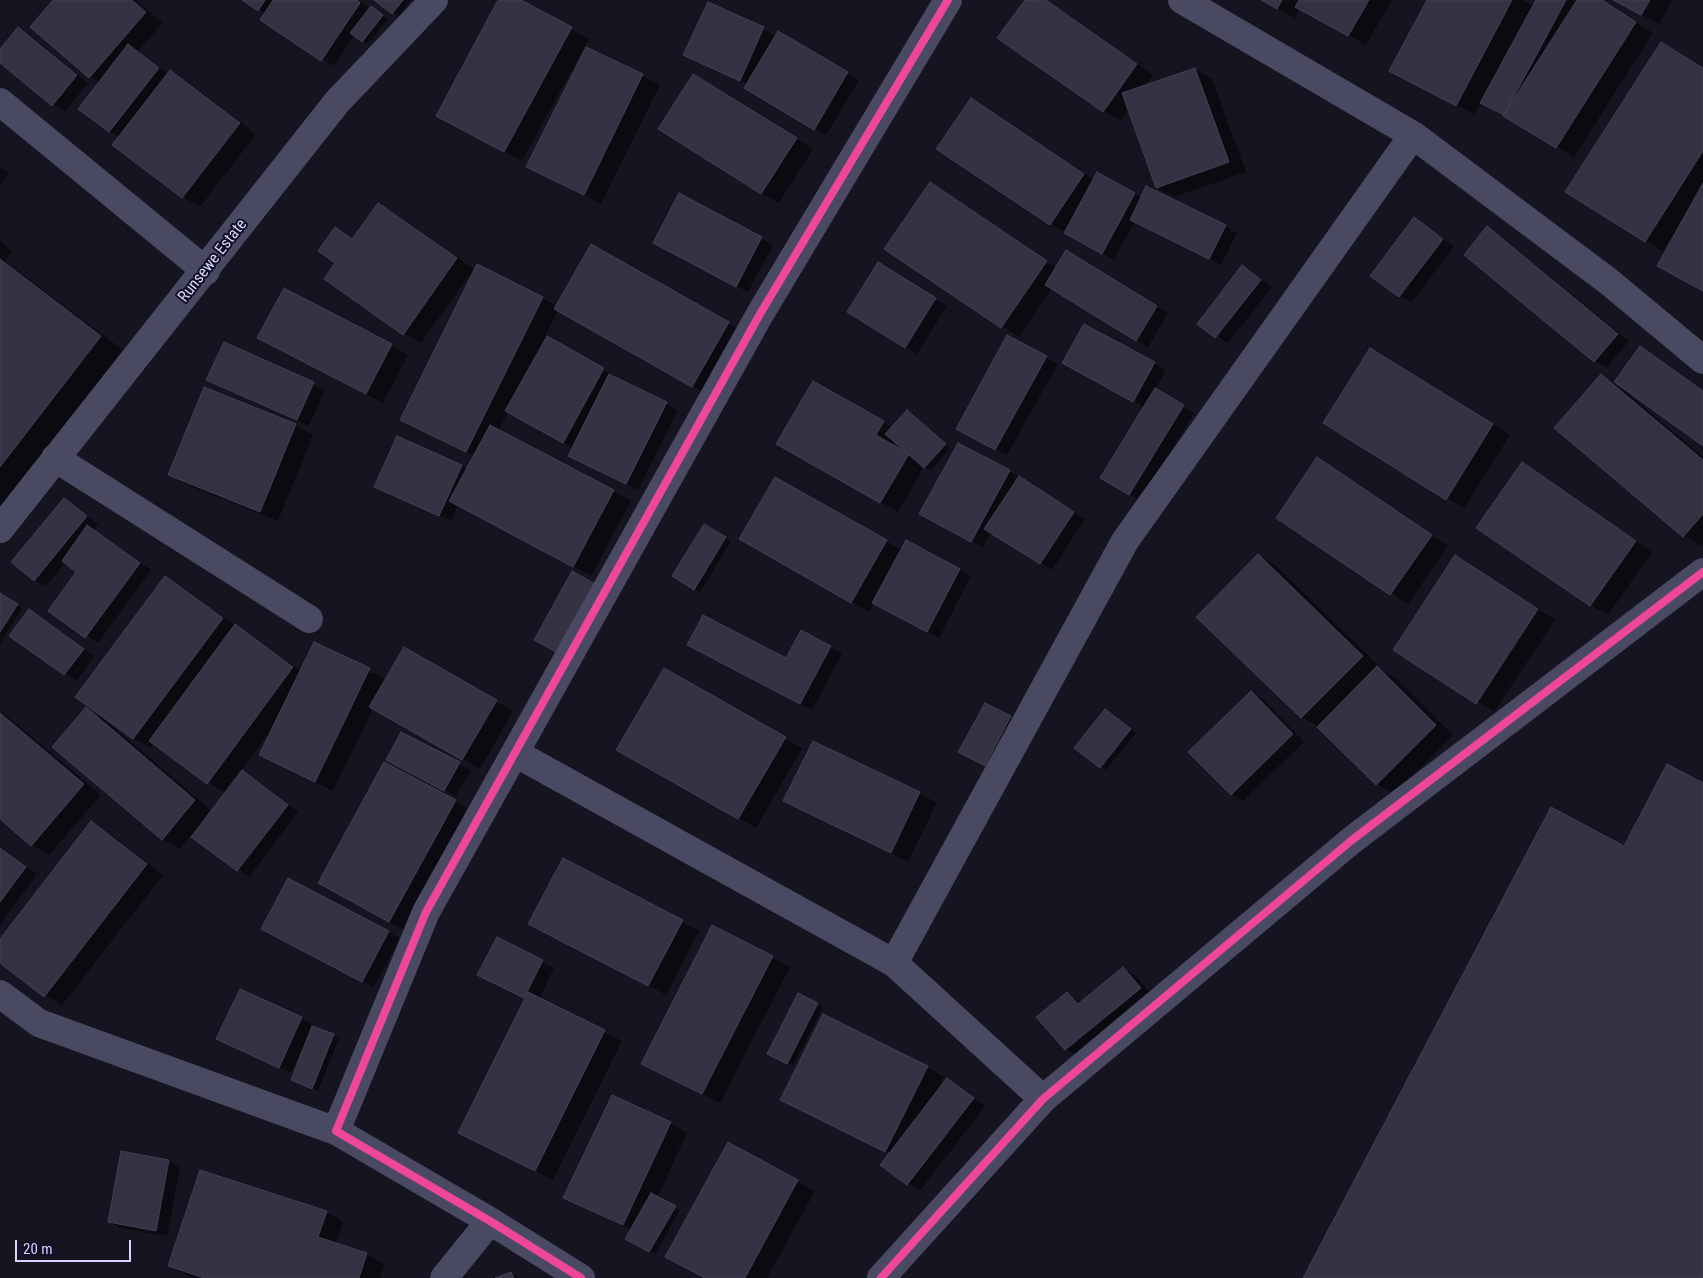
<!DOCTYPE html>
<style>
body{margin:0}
#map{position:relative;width:1703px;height:1278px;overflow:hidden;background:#161421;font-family:"Roboto Condensed",sans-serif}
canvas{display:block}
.scale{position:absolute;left:15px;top:1240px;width:116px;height:22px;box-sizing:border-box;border:2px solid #d9d4ff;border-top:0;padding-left:6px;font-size:15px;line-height:18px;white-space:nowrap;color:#d9d4ff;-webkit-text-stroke:4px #130f26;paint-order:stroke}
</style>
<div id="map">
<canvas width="1703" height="1278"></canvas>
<div class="scale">20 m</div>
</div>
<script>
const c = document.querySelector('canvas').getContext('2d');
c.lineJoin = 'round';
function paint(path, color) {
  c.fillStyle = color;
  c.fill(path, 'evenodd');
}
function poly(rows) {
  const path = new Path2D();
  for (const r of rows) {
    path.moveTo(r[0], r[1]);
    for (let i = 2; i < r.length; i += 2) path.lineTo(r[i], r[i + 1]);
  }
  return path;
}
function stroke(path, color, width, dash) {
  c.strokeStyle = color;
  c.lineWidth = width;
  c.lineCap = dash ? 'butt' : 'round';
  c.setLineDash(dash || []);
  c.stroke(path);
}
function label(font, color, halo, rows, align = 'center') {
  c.font = font + ' "Roboto Condensed",sans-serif';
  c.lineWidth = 4;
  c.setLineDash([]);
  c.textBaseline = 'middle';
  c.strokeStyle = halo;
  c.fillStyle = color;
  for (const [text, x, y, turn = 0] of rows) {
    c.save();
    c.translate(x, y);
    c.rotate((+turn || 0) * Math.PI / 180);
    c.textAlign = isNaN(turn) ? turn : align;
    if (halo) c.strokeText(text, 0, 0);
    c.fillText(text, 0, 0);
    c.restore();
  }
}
paint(poly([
 [55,0,136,0,163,23,138,51,168,74,170,72,188,82,256,134,200,207,183,197,114,145,120,137,110,131,100,83,89,77],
 [244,0,356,0,388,19,368,44,354,35,334,66,262,19,266,14],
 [376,0,411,0,399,16],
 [499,0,518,0,589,39,522,161,455,125],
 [1027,0,1050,2,1153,75,1145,87,1195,69,1212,79,1246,172,1174,197,1157,187,1129,109,1121,121,1104,111],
 [1263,0,1392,0,1366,45,1300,9,1295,18],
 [1429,0,1523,0,1534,6,1538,0,1601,0,1653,33,1574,157,1481,102,1474,114,1408,80],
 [1614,0,1673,0,1659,24],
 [708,4,776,36,778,32,859,80,826,135,745,88,747,84,697,61],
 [19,28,30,35,88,83,65,111,53,104,0,61,0,51],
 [586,48,660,85,601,204,528,166],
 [1703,69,1703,291,1676,234,1674,233,1663,251,1645,241],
 [711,85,813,149,779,203,761,193],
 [971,100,1094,180,1097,174,1142,198,1225,226,1237,233,1221,265,1135,221,1114,260,1051,224,938,149],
 [0,166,9,173,0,185],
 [947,194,1057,268,1078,258,1168,313,1148,347,1052,288,1019,337,886,249],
 [679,195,773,245,748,292,666,249],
 [378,204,474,269,421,343,404,333,337,263,335,229,354,239],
 [1415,219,1454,246,1411,303,1372,276],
 [1488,228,1499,235,1629,341,1606,368,1595,361],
 [0,241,12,251,5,261,123,350,0,509],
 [591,245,745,333,710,396,558,310,545,337,615,376,614,377,678,410,638,490,582,462,574,448,508,412,499,430,631,501,591,576,458,505,451,521,375,486,398,437,468,470,475,456,419,429,542,298,557,306],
 [1243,267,1272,287,1228,343,1199,323],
 [890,271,947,306,917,354,905,347],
 [224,343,325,390,309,426,208,379],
 [391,345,408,355,383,403,276,347],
 [1640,348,1703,390,1703,445,1632,394,1631,396,1703,457,1703,544,1701,546,1684,536,1556,428,1601,375,1615,383],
 [1046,357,1058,364,1007,455,969,435],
 [1387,360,1510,435,1464,508,1325,422],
 [1154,363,1166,370,1155,389,1194,413,1141,501,1101,477,1145,407,1075,370],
 [814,382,893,428,912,415,950,448,931,470,924,467,898,512,778,443],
 [895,441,913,458,893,446],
 [295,425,313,435,278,521,187,485,170,475],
 [1318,459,1448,546,1408,604,1277,518],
 [1522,464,1652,552,1608,615,1590,605],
 [1009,471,1085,519,1052,570,991,532,983,547,933,520],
 [776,478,902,550,906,542,971,576,939,638,874,603,869,612,741,538],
 [65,500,98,524,93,530,151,570,98,643,50,611,78,572,66,562,46,586,34,580],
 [704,526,731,541,700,592,694,589],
 [1259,555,1276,566,1379,666,1377,668,1395,678,1453,735,1394,794,1377,784,1320,728,1302,717,1198,617],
 [1472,567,1555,620,1494,712,1394,649],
 [166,577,301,671,314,643,387,680,404,649,513,711,480,769,373,708,333,791,260,754,269,733,241,771,298,812,249,877,191,835,180,849,162,839,86,709,104,719,212,811,226,794,154,744,151,748,133,738],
 [0,594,22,608,0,644],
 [29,611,94,656,77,681,10,636],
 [802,632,842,654,812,710,700,651,787,660],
 [664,669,802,748,756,828,618,750],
 [1251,692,1263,699,1304,742,1243,801,1232,794],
 [986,705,1016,721,991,768,965,755],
 [0,710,101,795,49,855,32,845,0,818],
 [1111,713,1136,733,1106,770,1076,747],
 [459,764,471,770,456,796,399,766],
 [919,793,937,803,908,862,785,801],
 [455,801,472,811,406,931,337,893],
 [92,823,109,833,163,875,62,1005,45,995,0,961,0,941],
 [0,848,37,874,0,925],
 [682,922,699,931,666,995,547,934],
 [388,932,400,938,374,987,274,935],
 [497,939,554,968,539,999,622,1041,553,1180,459,1133,526,999,491,981],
 [772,957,790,967,720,1103,643,1064],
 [1124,969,1135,975,1152,995,1077,1056,1065,1049,1067,994,1081,1003],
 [798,995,823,1007,793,1066,774,1057],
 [301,1018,313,1025,312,1027,339,1039,318,1091,292,1080,309,1039,307,1038,291,1073,218,1039],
 [927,1067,944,1077,938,1089,947,1079,985,1106,920,1191,882,1164,890,1153,782,1100],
 [670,1123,687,1133,657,1198,680,1210,655,1254,627,1238,632,1230,565,1197],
 [122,1153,169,1161,180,1168,167,1236,121,1228,109,1222],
 [797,1181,815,1191,767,1278,706,1278],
 [326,1212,343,1222,336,1244,367,1254,384,1264,380,1278,193,1278,169,1266],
 [511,1273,520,1278,499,1278]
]), '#0007');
const building = poly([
 [53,0,132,0,146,12,89,78,30,27,53,0],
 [242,0,265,0,258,11,242,0],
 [273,0,357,0,360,3,321,61,260,20,273,0],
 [374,0,403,0,392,14,374,0],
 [498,0,521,0,572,27,504,152,436,116,498,0],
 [1025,0,1046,0,1137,64,1103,112,997,38,1025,0],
 [1261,0,1282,0,1277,9,1261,0],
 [1299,0,1369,0,1348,36,1295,7,1299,0],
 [1427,0,1512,0,1456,106,1389,71,1427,0],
 [1536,0,1566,0,1504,115,1480,103,1536,0],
 [1577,0,1602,0,1636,22,1556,148,1503,116,1577,0],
 [1613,0,1650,0,1641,15,1613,0],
 [708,2,764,27,740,81,683,55,708,2],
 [371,6,383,15,362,42,350,33,371,6],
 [18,27,77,75,52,106,0,63,0,49,18,27],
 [778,31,848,72,814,130,744,88,778,31],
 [1661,42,1703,68,1703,151,1645,242,1565,192,1661,42],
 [128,44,159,68,109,132,78,109,128,44],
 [586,47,643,74,584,195,526,167,586,47],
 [1195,68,1229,162,1156,188,1122,93,1195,68],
 [170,70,240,123,182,198,112,145,170,70],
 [693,74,797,138,761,194,658,129,693,74],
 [971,98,1084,174,1050,225,936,149,971,98],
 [1097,172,1135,193,1102,254,1064,233,1097,172],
 [930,182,1047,261,1001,328,884,249,930,182],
 [1703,183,1703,291,1657,266,1703,183],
 [1146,186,1226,225,1209,259,1130,220,1146,186],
 [679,193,762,237,736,287,653,243,679,193],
 [378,203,457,258,403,335,324,279,335,263,318,251,335,227,352,239,378,203],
 [1414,217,1443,239,1399,297,1370,276,1414,217],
 [1487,226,1618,334,1594,362,1464,255,1487,226],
 [591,244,729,322,692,387,554,309,591,244],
 [1066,250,1157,306,1136,341,1045,285,1066,250],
 [0,259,101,336,0,467,0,259],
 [878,262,936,298,905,348,847,312,878,262],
 [477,264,543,297,466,452,400,420,477,264],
 [1242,265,1261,280,1215,338,1197,324,1242,265],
 [284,288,392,344,366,394,257,338,284,288],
 [1084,324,1155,362,1133,402,1062,363,1084,324],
 [1007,335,1047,356,995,450,956,429,1007,335],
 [547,336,604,368,563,443,505,411,547,336],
 [224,342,314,382,297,420,206,380,224,342],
 [1640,346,1703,391,1703,446,1614,382,1640,346],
 [1370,348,1493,424,1446,500,1323,423,1370,348],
 [609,374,667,402,626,484,568,456,609,374],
 [1601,374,1703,460,1703,514,1683,537,1554,428,1601,374],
 [813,381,884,421,876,435,909,454,880,503,776,444,813,381],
 [204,387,296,424,260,512,168,475,204,387],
 [1155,388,1184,405,1129,495,1100,478,1155,388],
 [907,410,946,444,924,468,885,434,907,410],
 [490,425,614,490,573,567,449,501,490,425],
 [397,436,462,465,439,516,374,487,397,436],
 [958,443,1010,470,971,542,919,514,958,443],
 [1317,457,1432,535,1390,595,1276,518,1317,457],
 [1522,462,1636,541,1590,606,1476,528,1522,462],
 [1019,476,1074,512,1040,564,984,529,1019,476],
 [775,477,887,540,851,603,739,539,775,477],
 [64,498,87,516,34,581,11,562,64,498],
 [704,524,726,537,694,590,672,576,704,524],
 [87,525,140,563,85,638,48,611,76,572,62,561,87,525],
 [906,540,960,569,927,632,872,603,906,540],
 [1258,554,1363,656,1301,718,1196,617,1258,554],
 [1455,555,1538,609,1476,704,1393,650,1455,555],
 [572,571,597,585,559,654,534,640,572,571],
 [165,576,223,618,133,739,75,697,165,576],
 [0,593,18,604,0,632,0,593],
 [29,609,84,649,64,675,9,636,29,609],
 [703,615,786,658,801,630,831,646,800,704,687,645,703,615],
 [235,624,293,667,207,784,149,741,235,624],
 [314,642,370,668,315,782,259,755,314,642],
 [404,647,497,700,462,760,369,707,404,647],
 [1377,666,1436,725,1376,785,1317,727,1377,666],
 [664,668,786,737,738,819,616,750,664,668],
 [1251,691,1293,734,1231,795,1188,752,1251,691],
 [985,703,1011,716,985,766,958,752,985,703],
 [86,707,195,800,162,840,52,747,86,707],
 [1105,709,1131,729,1100,768,1074,748,1105,709],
 [0,713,84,784,31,846,0,819,0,713],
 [401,732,460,762,444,791,386,760,401,732],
 [813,741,920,792,891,853,783,801,813,741],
 [384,762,456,800,389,922,318,883,384,762],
 [1667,764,1703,783,1703,1278,1303,1278,1551,807,1624,846,1667,764],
 [242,770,288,805,237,871,191,837,242,770],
 [91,821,147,864,44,997,0,963,0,939,91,821],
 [0,848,26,867,0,902,0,848],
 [563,858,683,920,648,986,528,924,563,858],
 [288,878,389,931,362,982,261,929,288,878],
 [712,925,773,956,702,1094,641,1064,712,925],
 [497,937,543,960,524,998,477,975,497,937],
 [1123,967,1141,988,1065,1050,1036,1017,1067,992,1078,1004,1123,967],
 [240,989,302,1017,279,1068,216,1039,240,989],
 [528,992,605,1030,535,1171,458,1133,528,992],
 [798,993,818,1003,787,1064,767,1054,798,993],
 [823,1014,928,1066,885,1152,780,1100,823,1014],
 [312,1026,334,1034,312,1089,291,1080,312,1026],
 [947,1078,974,1098,907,1185,880,1165,947,1078],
 [612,1095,671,1122,623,1225,563,1198,612,1095],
 [728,1142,798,1180,745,1278,705,1278,665,1257,728,1142],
 [121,1151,169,1160,156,1231,108,1222,121,1151],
 [200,1170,327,1211,318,1237,367,1253,359,1278,204,1278,168,1266,200,1170],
 [651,1193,676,1206,649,1252,625,1239,651,1193],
 [511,1272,514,1278,495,1278,511,1272]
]);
paint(building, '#343243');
stroke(building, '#433f54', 1);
stroke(poly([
 [1182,0,1413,135,1608,281,1703,360],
 [0,102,206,271],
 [55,458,309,619],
 [0,529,337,102,434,0],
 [515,753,894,963,1043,1099],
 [894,963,1125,541,1413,135],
 [0,994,39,1023,336,1131],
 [444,1278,490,1221],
 [581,1278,490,1221,336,1131,426,912,760,314,948,0],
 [881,1278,1043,1099,1352,840,1703,572]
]), '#4a4962', 28);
stroke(poly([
 [581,1278,490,1221,336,1131,426,912,760,314,948,0],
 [881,1278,1043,1099,1352,840,1703,572]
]), '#ed469a', 8);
label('16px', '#d9d4ff', '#130f26', [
 ["Runsewe Estate",213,261,-52]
]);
</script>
